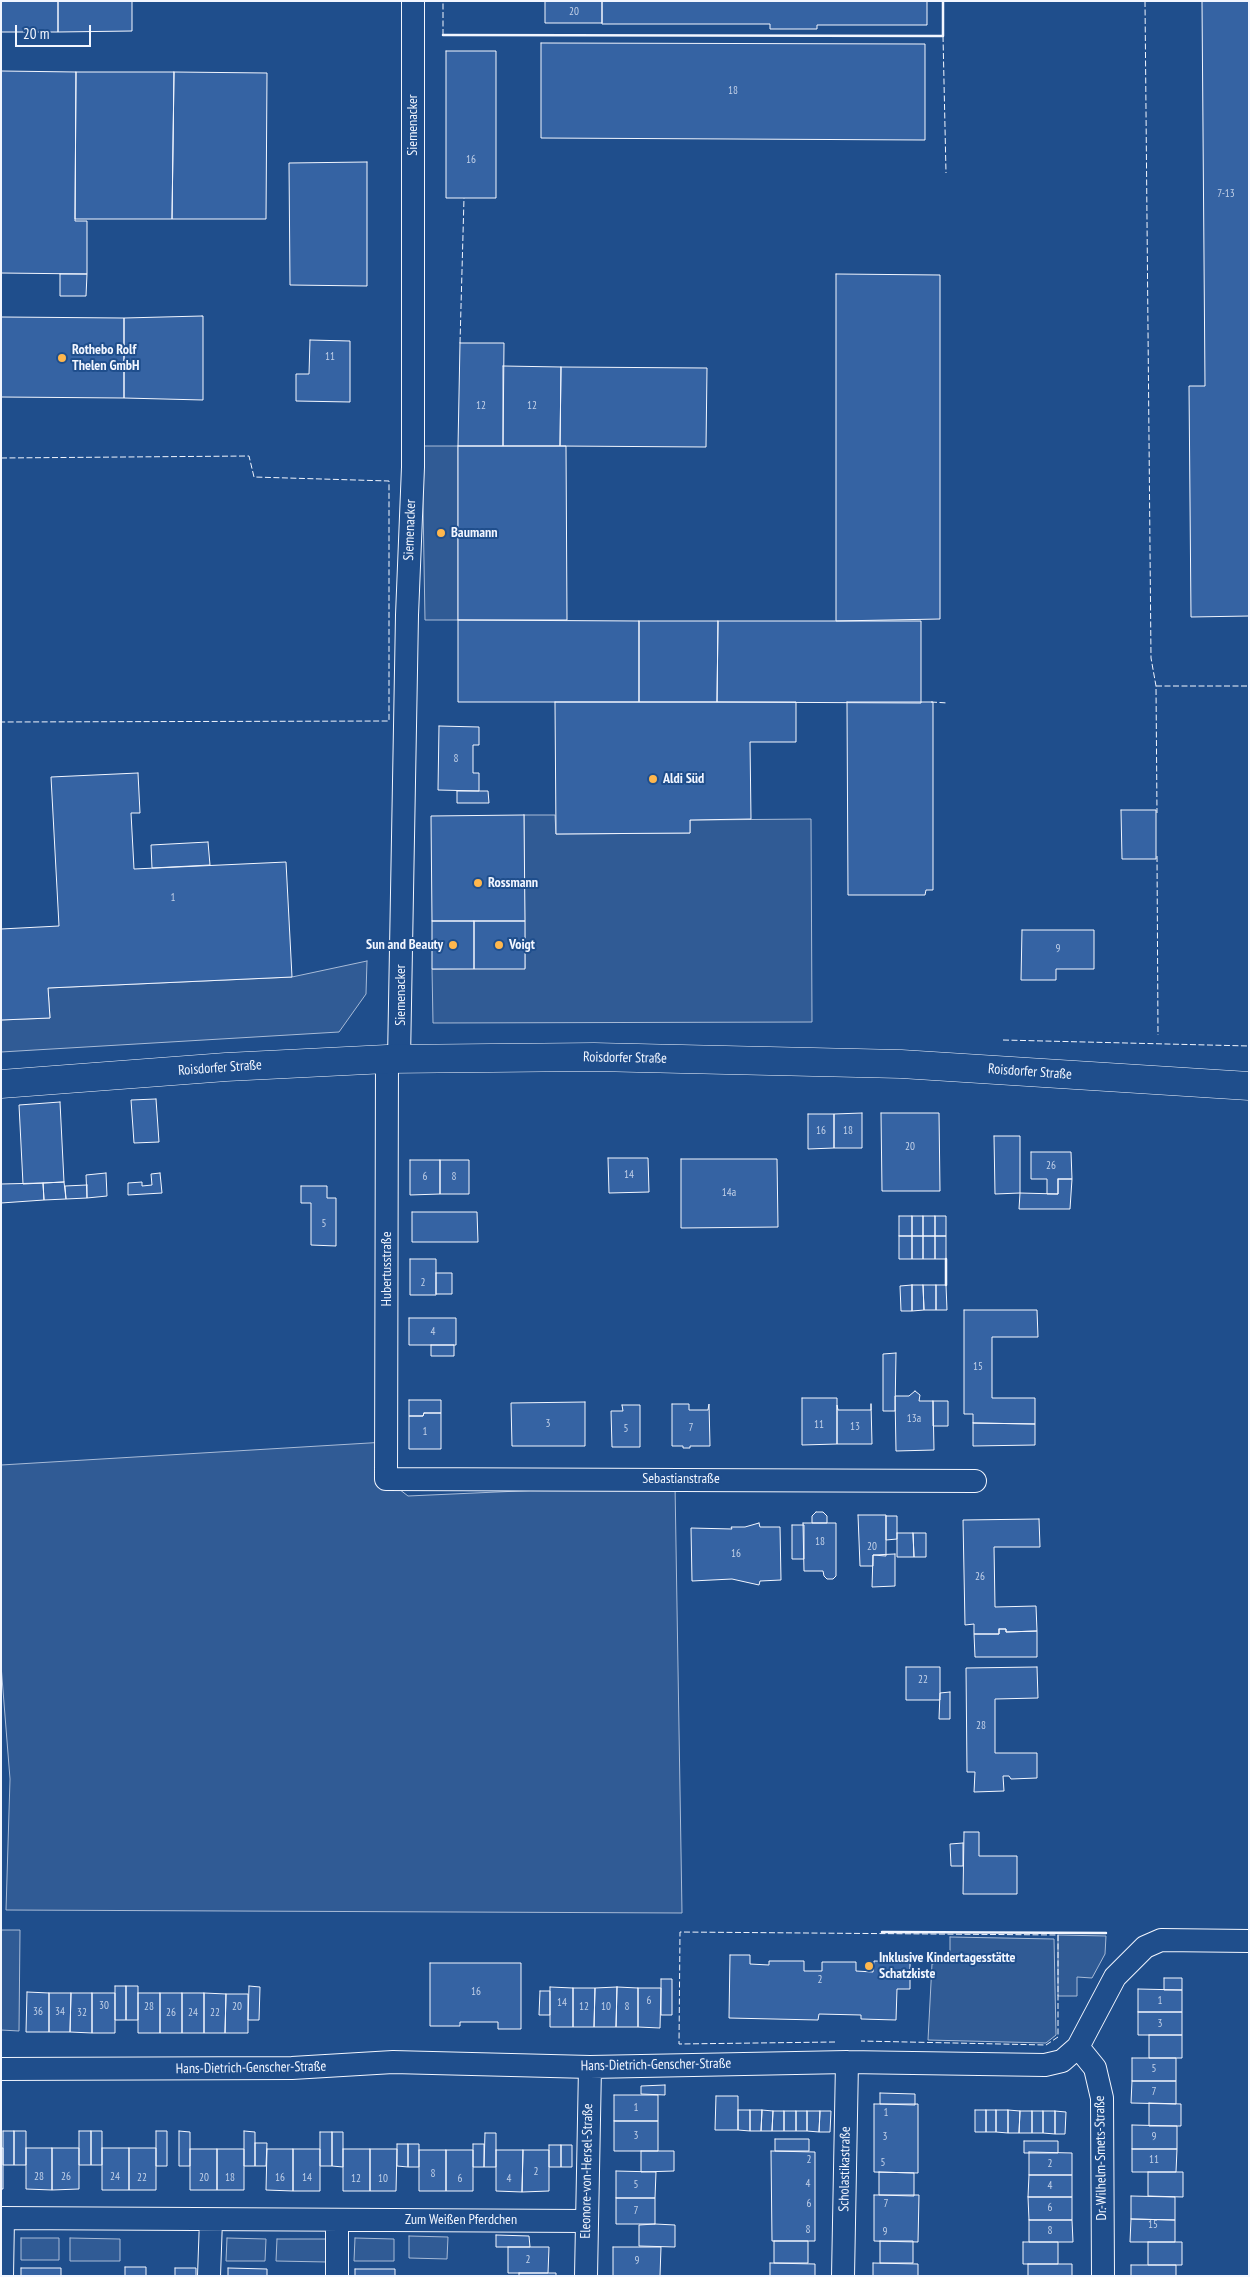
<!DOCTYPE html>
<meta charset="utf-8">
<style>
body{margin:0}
#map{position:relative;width:1250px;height:2277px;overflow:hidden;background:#1f4e8c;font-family:"PT Sans Narrow",sans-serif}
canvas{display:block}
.frame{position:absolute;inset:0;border:2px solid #f2f6ff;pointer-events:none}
.scale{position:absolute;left:15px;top:25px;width:76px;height:22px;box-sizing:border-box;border:2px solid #f2f6ff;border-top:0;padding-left:6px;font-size:15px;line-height:18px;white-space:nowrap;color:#f2f6ff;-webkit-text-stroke:4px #1f4e8c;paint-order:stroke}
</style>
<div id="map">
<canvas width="1250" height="2277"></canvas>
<div class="frame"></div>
<div class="scale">20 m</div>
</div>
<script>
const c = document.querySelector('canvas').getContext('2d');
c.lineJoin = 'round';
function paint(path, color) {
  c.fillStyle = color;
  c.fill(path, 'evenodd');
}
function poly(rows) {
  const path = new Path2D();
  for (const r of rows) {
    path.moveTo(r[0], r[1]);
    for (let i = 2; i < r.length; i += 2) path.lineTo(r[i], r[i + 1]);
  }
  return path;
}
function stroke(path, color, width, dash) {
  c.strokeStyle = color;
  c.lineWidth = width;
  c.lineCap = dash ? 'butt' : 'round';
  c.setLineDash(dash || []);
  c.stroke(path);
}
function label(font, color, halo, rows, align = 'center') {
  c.font = font + ' "PT Sans Narrow",sans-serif';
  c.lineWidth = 4;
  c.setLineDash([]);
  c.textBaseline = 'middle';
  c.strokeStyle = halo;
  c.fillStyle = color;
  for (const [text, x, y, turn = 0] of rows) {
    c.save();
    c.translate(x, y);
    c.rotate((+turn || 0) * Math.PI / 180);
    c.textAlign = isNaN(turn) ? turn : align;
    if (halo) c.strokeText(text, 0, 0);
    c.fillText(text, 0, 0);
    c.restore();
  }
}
const built = poly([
 [422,446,458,446,458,620,425,620,422,446],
 [524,815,555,815,556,834,690,833,690,820,811,819,812,1022,433,1023,432,969,525,968,524,815],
 [367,961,366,994,339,1032,1,1052,1,1020,50,1018,48,988,292,977,367,961],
 [386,1442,386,1479,408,1496,675,1484,682,1913,6,1910,10,1779,1,1665,1,1465,386,1442],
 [1,1930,20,1930,19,2031,1,2030,1,1930],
 [1058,1935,1106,1936,1105,1954,1092,1978,1077,1977,1077,1996,1058,1996,1058,1935],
 [950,1937,1054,1939,1056,2035,1046,2043,928,2040,932,1964,950,1960,950,1937],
 [409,2236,448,2237,447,2259,409,2258,409,2236],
 [21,2238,59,2238,59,2260,21,2260,21,2238],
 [70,2238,120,2239,120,2261,70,2261,70,2238],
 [227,2238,266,2239,265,2261,226,2261,227,2238],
 [355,2238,394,2239,394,2261,354,2261,355,2238],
 [277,2239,327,2239,327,2262,276,2261,277,2239]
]);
paint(built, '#305b95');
stroke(built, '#a8bbd7', 1);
const building = poly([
 [1,1,58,1,58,32,1,32,1,1],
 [58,1,132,1,132,31,58,32,58,1],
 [545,1,602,1,602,23,545,23,545,1],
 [602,1,927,1,927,25,817,25,817,29,770,29,770,24,602,24,602,1],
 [1202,1,1249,1,1249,616,1191,617,1189,386,1205,386,1202,1],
 [541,43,925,44,925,140,541,138,541,43],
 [446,51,496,51,496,198,446,198,446,51],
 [1,71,76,72,75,221,87,221,87,274,1,273,1,71],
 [76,72,174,72,172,219,75,219,76,72],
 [174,72,267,73,266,219,172,219,174,72],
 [367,162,367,286,290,285,289,163,367,162],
 [60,274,87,274,86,296,60,296,60,274],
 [836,274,940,275,940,619,836,621,836,274],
 [202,316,203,316,203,400,124,398,124,318,202,316],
 [1,317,124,318,124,398,1,397,1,317],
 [310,340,350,341,350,402,296,401,296,374,309,374,310,340],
 [460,343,504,343,503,446,458,446,460,343],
 [503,366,561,367,560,446,503,446,503,366],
 [561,367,707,368,706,447,560,446,561,367],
 [458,446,566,446,567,620,458,620,458,446],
 [458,620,639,621,639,702,458,702,458,620],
 [639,621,718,621,717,702,639,702,639,621],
 [718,621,921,621,921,703,717,702,718,621],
 [555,702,796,702,796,742,750,742,751,819,690,820,690,833,556,834,555,702],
 [847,702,933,702,933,890,926,890,925,895,848,895,847,702],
 [439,726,479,727,479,745,473,745,473,773,479,773,479,791,438,790,439,726],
 [138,773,140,813,131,813,134,869,286,862,292,977,48,988,50,1018,1,1020,1,929,59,926,51,777,138,773],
 [457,791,488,791,489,803,457,803,457,791],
 [1121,810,1156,810,1156,859,1122,859,1121,810],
 [524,815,525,921,432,921,431,816,524,815],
 [208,842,210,865,152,868,151,845,208,842],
 [432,921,474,921,474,969,432,969,432,921],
 [474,921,525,921,525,969,474,969,474,921],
 [1022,930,1094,930,1094,969,1056,969,1056,980,1021,980,1022,930],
 [156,1099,159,1142,134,1143,131,1100,156,1099],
 [60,1102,64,1182,23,1184,19,1105,60,1102],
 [862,1113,862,1148,834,1148,834,1114,862,1113],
 [881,1113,939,1113,940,1191,882,1191,881,1113],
 [808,1114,834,1114,834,1148,808,1149,808,1114],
 [994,1136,1020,1136,1020,1193,995,1194,994,1136],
 [1031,1152,1071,1152,1072,1179,1058,1179,1058,1194,1047,1194,1047,1179,1031,1179,1031,1152],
 [608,1158,648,1158,649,1192,609,1193,608,1158],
 [681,1159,777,1159,778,1227,681,1228,681,1159],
 [410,1160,440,1160,440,1194,410,1195,410,1160],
 [440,1160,469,1160,469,1194,440,1194,440,1160],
 [106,1173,107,1196,87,1198,86,1175,106,1173],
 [160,1173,162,1193,128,1195,128,1183,142,1182,142,1186,152,1185,151,1174,160,1173],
 [1058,1179,1072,1179,1070,1209,1019,1209,1020,1193,1058,1194,1058,1179],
 [64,1182,66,1199,44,1200,43,1183,64,1182],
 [43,1183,44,1200,1,1203,1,1184,43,1183],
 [87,1185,87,1198,66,1199,65,1186,87,1185],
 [301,1186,327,1186,327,1198,336,1198,336,1246,311,1245,311,1203,301,1203,301,1186],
 [412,1212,477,1212,478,1242,412,1242,412,1212],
 [899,1216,912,1216,912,1236,899,1236,899,1216],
 [912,1216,923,1216,923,1236,912,1236,912,1216],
 [923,1216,935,1216,935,1236,923,1236,923,1216],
 [935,1216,946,1216,946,1236,935,1236,935,1216],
 [899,1236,912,1236,912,1259,899,1259,899,1236],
 [912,1236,923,1236,923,1259,912,1259,912,1236],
 [923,1236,935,1236,935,1259,923,1259,923,1236],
 [935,1236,946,1236,946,1259,935,1259,935,1236],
 [410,1259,436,1259,436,1295,410,1295,410,1259],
 [436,1273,452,1273,452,1294,436,1294,436,1273],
 [912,1285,912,1311,901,1311,900,1286,912,1285],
 [912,1285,923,1285,924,1310,912,1311,912,1285],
 [923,1285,936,1285,936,1310,924,1310,923,1285],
 [936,1285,946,1285,947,1310,936,1310,936,1285],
 [964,1310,1037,1310,1038,1337,992,1337,992,1398,1035,1398,1035,1424,973,1423,973,1414,964,1414,964,1310],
 [409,1318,456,1318,456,1345,409,1345,409,1318],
 [431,1345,454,1345,454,1356,431,1356,431,1345],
 [896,1353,895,1411,883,1411,883,1354,896,1353],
 [915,1391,920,1395,919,1401,933,1401,934,1450,896,1451,895,1396,909,1396,915,1391],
 [802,1398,837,1398,837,1444,802,1445,802,1398],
 [409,1400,441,1400,441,1413,424,1413,423,1416,409,1416,409,1400],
 [933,1401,948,1401,948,1426,933,1426,933,1401],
 [585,1402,585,1446,512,1446,511,1403,585,1402],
 [672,1404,689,1404,689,1410,708,1410,709,1404,710,1446,690,1446,690,1448,683,1448,683,1446,672,1446,672,1404],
 [871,1404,872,1444,837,1444,837,1405,838,1410,871,1410,871,1404],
 [622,1405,640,1405,640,1447,612,1447,611,1411,623,1411,622,1405],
 [424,1413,441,1413,441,1449,409,1449,409,1416,423,1416,424,1413],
 [973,1423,1035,1424,1035,1445,973,1446,973,1423],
 [816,1512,823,1512,827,1516,827,1523,812,1523,812,1516,816,1512],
 [858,1515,886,1515,886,1556,873,1555,873,1566,860,1566,858,1515],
 [886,1516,897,1516,897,1539,886,1540,886,1516],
 [1039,1519,1040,1547,994,1547,995,1607,1036,1606,1037,1631,1006,1632,1006,1629,999,1629,999,1634,974,1634,974,1624,965,1625,963,1520,1039,1519],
 [759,1523,760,1527,780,1527,781,1580,760,1581,759,1585,732,1579,692,1581,691,1528,732,1529,731,1527,745,1527,759,1523],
 [803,1523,836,1523,836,1576,833,1579,827,1579,824,1576,823,1571,804,1571,803,1523],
 [792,1525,804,1525,804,1559,792,1559,792,1525],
 [897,1533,913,1533,914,1557,897,1557,897,1533],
 [913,1533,926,1533,926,1557,914,1557,913,1533],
 [895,1554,895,1586,872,1587,873,1555,895,1554],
 [999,1629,1006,1629,1006,1632,1037,1631,1037,1657,975,1657,974,1634,999,1634,999,1629],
 [906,1667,940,1667,940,1700,906,1700,906,1667],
 [1037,1667,1038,1698,995,1699,995,1753,1037,1753,1037,1778,1011,1779,1009,1776,1003,1776,1004,1791,974,1792,975,1772,967,1772,966,1668,1037,1667],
 [950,1692,950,1719,939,1719,940,1693,950,1692],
 [964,1832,979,1832,979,1856,1017,1856,1017,1894,963,1894,964,1832],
 [963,1843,963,1866,951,1866,950,1844,963,1843],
 [730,1955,750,1955,750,1964,769,1965,769,1961,804,1961,804,1971,822,1971,822,1962,856,1962,856,1971,873,1972,874,1961,910,1962,910,1989,897,1989,896,2020,861,2019,861,2015,819,2014,818,2020,729,2018,730,1955],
 [430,1963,521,1963,521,2029,498,2029,498,2022,460,2022,460,2026,430,2026,430,1963],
 [1164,1978,1182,1978,1182,1990,1164,1990,1164,1978],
 [661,1979,672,1979,672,2015,661,2015,661,1979],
 [115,1986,126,1986,126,2020,115,2020,115,1986],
 [126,1986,138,1986,138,2020,126,2020,126,1986],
 [249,1986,260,1987,259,2020,248,2020,249,1986],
 [550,1987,573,1988,573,2027,550,2027,550,1987],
 [617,1987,616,2027,594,2027,595,1988,617,1987],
 [617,1987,638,1988,638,2027,616,2027,617,1987],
 [573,1988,595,1988,594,2027,573,2027,573,1988],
 [638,1988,661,1988,660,2028,638,2027,638,1988],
 [1138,1989,1182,1990,1182,2012,1138,2012,1138,1989],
 [540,1991,550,1991,550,2015,539,2015,540,1991],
 [27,1992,49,1993,49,2032,26,2032,27,1992],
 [49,1993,71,1993,70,2032,49,2032,49,1993],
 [71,1993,92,1993,92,2033,70,2032,71,1993],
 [92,1993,115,1993,115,2033,92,2033,92,1993],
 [138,1993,160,1993,160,2033,138,2033,138,1993],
 [160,1993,182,1993,182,2033,160,2033,160,1993],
 [182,1993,204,1993,204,2033,182,2033,182,1993],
 [204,1993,226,1994,225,2033,204,2033,204,1993],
 [226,1994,248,1994,248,2033,225,2033,226,1994],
 [1138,2012,1182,2012,1182,2035,1138,2035,1138,2012],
 [1149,2035,1182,2035,1182,2058,1149,2058,1149,2035],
 [1132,2058,1176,2058,1176,2081,1132,2081,1132,2058],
 [1132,2081,1176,2081,1176,2104,1131,2103,1132,2081],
 [665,2085,665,2095,641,2094,641,2086,665,2085],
 [880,2093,915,2094,915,2105,880,2104,880,2093],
 [614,2095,658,2095,658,2121,614,2121,614,2095],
 [716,2096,738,2096,738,2130,715,2130,716,2096],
 [1149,2103,1181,2104,1181,2126,1149,2126,1149,2103],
 [874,2104,918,2104,918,2173,874,2172,874,2104],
 [738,2110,750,2110,750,2131,738,2130,738,2110],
 [750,2110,762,2110,761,2131,750,2131,750,2110],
 [762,2110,773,2111,772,2131,761,2131,762,2110],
 [975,2110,986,2110,986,2132,975,2132,975,2110],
 [986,2110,996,2110,996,2132,986,2132,986,2110],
 [996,2110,1008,2110,1008,2133,996,2132,996,2110],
 [1008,2110,1020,2111,1019,2133,1008,2133,1008,2110],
 [773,2111,784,2111,784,2131,772,2131,773,2111],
 [784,2111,796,2111,796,2131,784,2131,784,2111],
 [796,2111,807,2111,807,2131,796,2131,796,2111],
 [807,2111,820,2111,819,2132,807,2131,807,2111],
 [820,2111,831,2111,830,2132,819,2132,820,2111],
 [1020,2111,1032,2111,1032,2133,1019,2133,1020,2111],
 [1032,2111,1043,2111,1043,2133,1032,2133,1032,2111],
 [1043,2111,1055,2111,1055,2134,1043,2133,1043,2111],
 [1055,2111,1066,2112,1065,2134,1055,2134,1055,2111],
 [614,2121,658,2121,658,2151,614,2151,614,2121],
 [1132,2125,1177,2126,1177,2149,1132,2149,1132,2125],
 [3,2131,14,2131,14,2165,3,2165,3,2131],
 [14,2131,26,2131,26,2165,14,2165,14,2131],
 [79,2131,91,2131,91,2165,79,2165,79,2131],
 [91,2131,102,2131,102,2165,91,2165,91,2131],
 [156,2131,167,2131,167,2166,156,2166,156,2131],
 [179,2131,190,2132,190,2166,179,2166,179,2131],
 [244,2131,255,2132,255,2166,244,2166,244,2131],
 [320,2132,332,2132,332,2166,320,2166,320,2132],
 [332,2132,343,2132,343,2167,332,2166,332,2132],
 [485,2133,496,2133,496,2167,484,2167,485,2133],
 [775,2139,809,2139,809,2151,775,2151,775,2139],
 [1024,2141,1058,2141,1058,2153,1024,2153,1024,2141],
 [255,2143,267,2143,266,2166,255,2166,255,2143],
 [397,2144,408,2144,408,2167,397,2166,397,2144],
 [408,2144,419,2144,419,2167,408,2167,408,2144],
 [473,2144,484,2144,484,2167,473,2167,473,2144],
 [549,2145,561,2145,561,2167,549,2167,549,2145],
 [561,2145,572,2145,572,2167,561,2167,561,2145],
 [1,2148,3,2148,3,2189,1,2189,1,2148],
 [26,2148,52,2148,52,2190,26,2189,26,2148],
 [52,2148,79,2148,79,2189,52,2190,52,2148],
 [102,2148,129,2148,129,2190,102,2190,102,2148],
 [129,2148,156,2148,156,2190,129,2190,129,2148],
 [190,2149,217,2149,217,2190,190,2190,190,2149],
 [217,2149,244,2149,244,2190,217,2190,217,2149],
 [267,2149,293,2149,293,2191,266,2190,267,2149],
 [293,2149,320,2149,320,2191,293,2191,293,2149],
 [343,2149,370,2149,370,2191,343,2191,343,2149],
 [370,2149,397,2149,396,2191,370,2191,370,2149],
 [1132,2149,1177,2149,1176,2172,1132,2172,1132,2149],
 [419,2150,446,2150,446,2191,419,2191,419,2150],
 [446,2150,473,2150,473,2191,446,2191,446,2150],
 [496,2150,523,2150,522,2192,496,2191,496,2150],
 [523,2150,549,2150,549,2191,522,2192,523,2150],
 [641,2151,674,2151,674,2171,641,2172,641,2151],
 [771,2151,815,2152,815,2241,772,2241,771,2151],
 [1029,2152,1072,2153,1072,2175,1029,2175,1029,2152],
 [616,2171,656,2172,655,2198,616,2198,616,2171],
 [879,2172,914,2173,914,2196,879,2195,879,2172],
 [1148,2172,1183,2172,1183,2197,1148,2196,1148,2172],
 [1029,2175,1072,2175,1072,2197,1028,2197,1029,2175],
 [874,2195,919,2195,918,2242,874,2241,874,2195],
 [1131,2196,1175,2197,1175,2220,1131,2219,1131,2196],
 [1028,2197,1072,2197,1072,2220,1029,2220,1028,2197],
 [616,2198,655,2198,655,2224,616,2224,616,2198],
 [1131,2219,1175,2220,1175,2242,1130,2242,1131,2219],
 [1029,2220,1072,2220,1073,2242,1029,2242,1029,2220],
 [655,2224,675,2225,675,2247,639,2246,639,2225,655,2224],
 [496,2235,529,2236,530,2247,496,2247,496,2235],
 [774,2241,808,2241,808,2263,774,2263,774,2241],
 [880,2241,913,2241,913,2263,880,2263,880,2241],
 [1023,2242,1058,2242,1058,2264,1023,2264,1023,2242],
 [1148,2242,1182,2242,1182,2265,1148,2265,1148,2242],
 [508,2247,549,2247,548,2273,508,2273,508,2247],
 [613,2247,661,2247,660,2276,613,2276,613,2247],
 [770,2263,815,2264,815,2276,770,2276,770,2263],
 [873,2263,918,2264,918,2276,873,2276,873,2263],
 [1028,2264,1072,2264,1072,2276,1028,2276,1028,2264],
 [1131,2265,1176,2265,1176,2276,1131,2276,1131,2265],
 [125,2267,146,2267,146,2276,125,2276,125,2267],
 [21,2268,61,2268,61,2276,21,2276,21,2268],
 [175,2268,196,2268,196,2276,175,2276,175,2268],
 [228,2268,267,2269,267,2276,228,2276,228,2268],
 [355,2269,395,2269,395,2276,355,2276,355,2269],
 [519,2273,556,2273,556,2276,519,2276,519,2273]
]);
paint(building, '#3563a3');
stroke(building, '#f2f6ff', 1);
const minor = poly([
 [387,1059,386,1479,975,1481],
 [399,1059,407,615,413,467,413,1],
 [1078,2047,1095,2068,1102,2098,1103,2276],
 [1,2069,292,2068,393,2062,590,2067,847,2062,1045,2065,1062,2061,1078,2047,1115,1977,1145,1947,1161,1940,1249,1941],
 [1,2218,585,2221],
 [2,2276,3,2218],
 [209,2276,211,2220],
 [337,2276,337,2220],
 [586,2276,590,2067],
 [843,2276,847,2062]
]);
const secondary = poly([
 [1,1084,226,1067,387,1059,594,1057,901,1064,1249,1086]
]);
stroke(minor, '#f2f6ff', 24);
stroke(secondary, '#f2f6ff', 29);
stroke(minor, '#1f4e8c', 22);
stroke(secondary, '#1f4e8c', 28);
stroke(poly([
 [1145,1,1151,658,1156,686,1157,813],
 [443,35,443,1],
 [943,36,946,173],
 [460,343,464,198],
 [1,458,249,456,254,477,389,481,389,721,1,722],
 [1156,686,1249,686],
 [931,702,948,703],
 [1157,856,1158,1035],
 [1003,1040,1249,1046],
 [835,2042,679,2044,680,1932,1058,1935,1058,2037,1046,2045,861,2041]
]), '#f2f6ff', 1, [6, 2.5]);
stroke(poly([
 [443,35,943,36,943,1],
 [946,1259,946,1285],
 [882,1932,1106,1933]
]), '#f2f6ff', 2.5);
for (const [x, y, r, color] of [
 [62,358,5,"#ffb74d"],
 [441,533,5,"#ffb74d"],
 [653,779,5,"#ffb74d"],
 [478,883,5,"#ffb74d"],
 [453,945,5,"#ffb74d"],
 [499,945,5,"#ffb74d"],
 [869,1966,5,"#ffb74d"]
]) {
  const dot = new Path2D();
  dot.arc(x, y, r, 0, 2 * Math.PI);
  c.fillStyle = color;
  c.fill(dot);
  stroke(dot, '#1f4e8c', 2);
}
label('11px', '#c3d1e8', null, [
 ["20",574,12],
 ["18",733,91],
 ["16",471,160],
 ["7-13",1226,194],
 ["11",330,357],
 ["12",481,406],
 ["12",532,406],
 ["8",456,759],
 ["1",173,898],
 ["9",1058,949],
 ["16",821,1131],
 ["18",848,1131],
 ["20",910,1147],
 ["26",1051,1166],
 ["14",629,1175],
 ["6",425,1177],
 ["8",454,1177],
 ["14a",729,1193],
 ["5",324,1224],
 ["2",423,1283],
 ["4",433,1332],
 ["15",978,1367],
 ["13a",914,1419],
 ["3",548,1424],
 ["11",819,1425],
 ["13",855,1427],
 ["7",691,1428],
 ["5",626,1429],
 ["1",425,1432],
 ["18",820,1542],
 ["20",872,1547],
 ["16",736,1554],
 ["26",980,1577],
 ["22",923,1680],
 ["28",981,1726],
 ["2",820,1980],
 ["16",476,1992],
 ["6",649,2001],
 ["1",1160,2001],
 ["14",562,2003],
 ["30",104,2006],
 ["28",149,2007],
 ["20",237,2007],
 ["12",584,2007],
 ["10",606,2007],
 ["8",627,2007],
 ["36",38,2012],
 ["34",60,2012],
 ["32",82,2013],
 ["26",171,2013],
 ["24",193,2013],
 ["22",215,2013],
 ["3",1160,2024],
 ["5",1154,2069],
 ["7",1154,2092],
 ["1",636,2108],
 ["1",886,2113],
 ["3",636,2136],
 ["3",885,2137],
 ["9",1154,2137],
 ["2",809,2160],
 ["11",1154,2160],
 ["5",883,2163],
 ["2",1050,2164],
 ["2",536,2172],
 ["8",433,2174],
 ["28",39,2177],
 ["26",66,2177],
 ["24",115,2177],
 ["22",142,2178],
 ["20",204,2178],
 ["18",230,2178],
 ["16",280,2178],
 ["14",307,2178],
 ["12",356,2179],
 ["10",383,2179],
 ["6",460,2179],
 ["4",509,2179],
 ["4",808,2184],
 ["5",636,2185],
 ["4",1050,2186],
 ["6",809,2204],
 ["7",886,2204],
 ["6",1050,2208],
 ["7",636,2211],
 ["15",1153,2225],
 ["8",808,2230],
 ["8",1050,2231],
 ["9",885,2232],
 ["2",528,2260],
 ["9",637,2261]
]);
label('14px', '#f2f6ff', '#1f4e8c', [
 ["Siemenacker",413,125,-90],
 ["Siemenacker",410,530,-88],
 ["Siemenacker",401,995,-90],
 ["Roisdorfer Straße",625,1058,1],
 ["Roisdorfer Straße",220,1068,-4],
 ["Roisdorfer Straße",1030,1072,4],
 ["Hubertusstraße",387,1269,-90],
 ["Sebastianstraße",681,1479],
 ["Hans-Dietrich-Genscher-Straße",656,2065,-1],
 ["Hans-Dietrich-Genscher-Straße",251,2068,-1],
 ["Dr.-Wilhelm-Smets-Straße",1101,2158,-91],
 ["Scholastikastraße",845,2169,-89],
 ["Eleonore-von-Hersel-Straße",587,2171,-89],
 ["Zum Weißen Pferdchen",461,2220]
]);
label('bold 14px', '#f2f6ff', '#1f4e8c', [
 ["Rothebo Rolf",72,350],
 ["Thelen GmbH",72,366],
 ["Baumann",451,533],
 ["Aldi Süd",663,779],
 ["Rossmann",488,883],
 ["Sun and Beauty",443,945,"right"],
 ["Voigt",509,945],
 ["Inklusive Kindertagesstätte",879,1958],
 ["Schatzkiste",879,1974]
], 'left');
</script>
